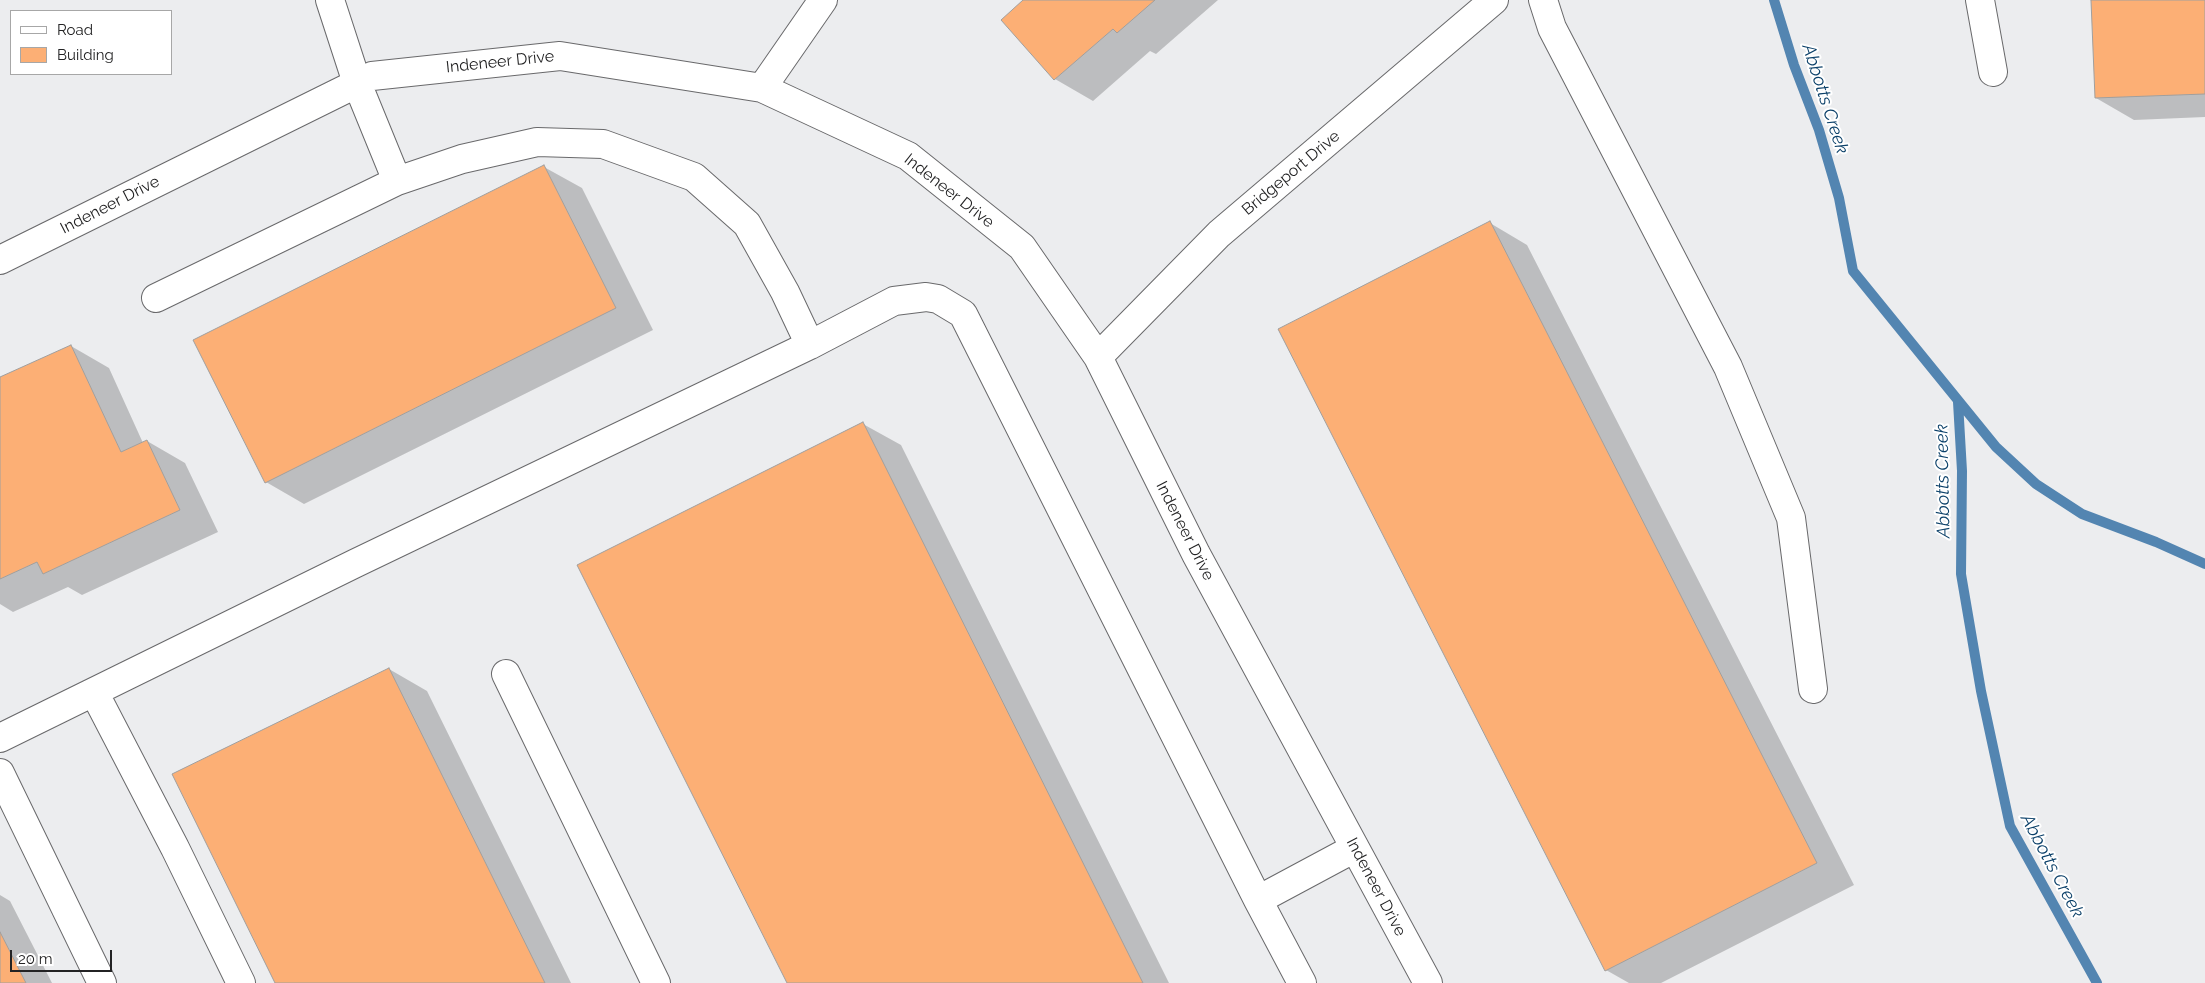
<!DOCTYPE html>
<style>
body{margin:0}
#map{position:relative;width:2205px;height:983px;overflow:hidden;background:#ecedef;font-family:Raleway,sans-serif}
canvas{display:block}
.legend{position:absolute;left:10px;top:10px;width:162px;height:65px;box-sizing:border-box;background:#fff;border:1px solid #a7a7a7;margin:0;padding:6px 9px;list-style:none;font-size:15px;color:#232324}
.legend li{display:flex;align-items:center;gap:10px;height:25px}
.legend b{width:25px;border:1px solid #a7a7a7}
.scale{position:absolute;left:10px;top:950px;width:102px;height:22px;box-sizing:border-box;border:2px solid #232324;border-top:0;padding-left:6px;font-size:15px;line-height:18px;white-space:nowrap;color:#232324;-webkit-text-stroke:4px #fff;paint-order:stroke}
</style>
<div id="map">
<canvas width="2205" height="983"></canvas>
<ul class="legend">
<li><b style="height:6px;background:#fff"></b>Road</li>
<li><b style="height:14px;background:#fcaf75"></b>Building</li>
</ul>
<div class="scale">20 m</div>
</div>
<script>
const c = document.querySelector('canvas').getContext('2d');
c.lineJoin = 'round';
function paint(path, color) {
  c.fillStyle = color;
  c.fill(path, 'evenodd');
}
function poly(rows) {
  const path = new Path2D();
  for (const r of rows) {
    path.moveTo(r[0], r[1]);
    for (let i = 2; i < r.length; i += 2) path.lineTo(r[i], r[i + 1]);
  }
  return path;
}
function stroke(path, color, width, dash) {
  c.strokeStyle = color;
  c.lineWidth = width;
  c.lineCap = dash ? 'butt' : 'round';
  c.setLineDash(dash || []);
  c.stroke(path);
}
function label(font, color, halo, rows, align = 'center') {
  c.font = font + ' Raleway,sans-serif';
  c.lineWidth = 4;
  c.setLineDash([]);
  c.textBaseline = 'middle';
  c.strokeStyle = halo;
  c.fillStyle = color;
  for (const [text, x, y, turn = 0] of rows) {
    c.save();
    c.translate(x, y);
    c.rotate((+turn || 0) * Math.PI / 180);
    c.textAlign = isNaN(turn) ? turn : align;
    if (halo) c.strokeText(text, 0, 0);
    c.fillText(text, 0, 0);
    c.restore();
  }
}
paint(poly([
 [1025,0,1218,0,1156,54,1150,51,1093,101,1055,79],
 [2092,0,2205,0,2205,117,2134,120,2096,98],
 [544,167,582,188,653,330,304,504,266,482],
 [1490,223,1527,245,1854,885,1661,983,1629,983,1606,970],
 [71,346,109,368,143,443,147,441,185,463,218,532,82,595,68,587,13,612,0,604,0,379],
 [863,424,901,445,1169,983,788,983],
 [389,669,427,691,571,983,277,983],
 [0,895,10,901,52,983,0,983]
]), '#0003');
stroke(poly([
 [1774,0,1794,65,1819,130,1839,198,1853,271,1996,447,2036,484,2082,514,2156,542,2205,564],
 [1958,402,1962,471,1961,574,1981,691,2010,826,2097,983]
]), '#5385b1', 10);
const building = poly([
 [1023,0,1155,0,1117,33,1113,29,1054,80,1001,20,1023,0],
 [2091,0,2205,0,2205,94,2095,98,2091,0],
 [544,165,616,308,265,483,193,340,544,165],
 [1490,221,1817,863,1605,971,1278,329,1490,221],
 [71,345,121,452,147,440,180,510,43,574,37,562,0,579,0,377,71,345],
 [863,422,1143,983,787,983,577,565,863,422],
 [389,668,545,983,275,983,172,774,389,668],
 [0,932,26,983,0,983,0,932]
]);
paint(building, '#fcaf75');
stroke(building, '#a09f9e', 1);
const minor = poly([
 [1543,0,1552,28,1728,367,1791,518,1813,689],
 [1980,0,1993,72],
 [762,88,823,0],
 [397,181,462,159,537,142,603,144,694,177,747,224,785,292,810,345,894,301,926,297,938,299,963,314,1258,900,1302,983],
 [0,260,372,76,560,56,762,88,908,156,1022,247,1098,357,1196,554,1428,983],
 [156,298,397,181,357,83,330,0],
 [1098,357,1219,234,1494,0],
 [506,674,656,983],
 [94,692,175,848,241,983],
 [0,738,356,563,810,345],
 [0,773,102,983],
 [1258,900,1355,848]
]);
stroke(minor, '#69696b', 30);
stroke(minor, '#fff', 28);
label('16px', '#232324', '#fff', [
 ["Indeneer Drive",500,62,-6],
 ["Bridgeport Drive",1291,173,-40],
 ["Indeneer Drive",949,191,38],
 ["Indeneer Drive",110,205,-27],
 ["Indeneer Drive",1185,531,63],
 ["Indeneer Drive",1376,887,62]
]);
label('italic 18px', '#0b4069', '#fff', [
 ["Abbotts Creek",1825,99,72],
 ["Abbotts Creek",1943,481,-91],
 ["Abbotts Creek",2052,866,62]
]);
</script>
